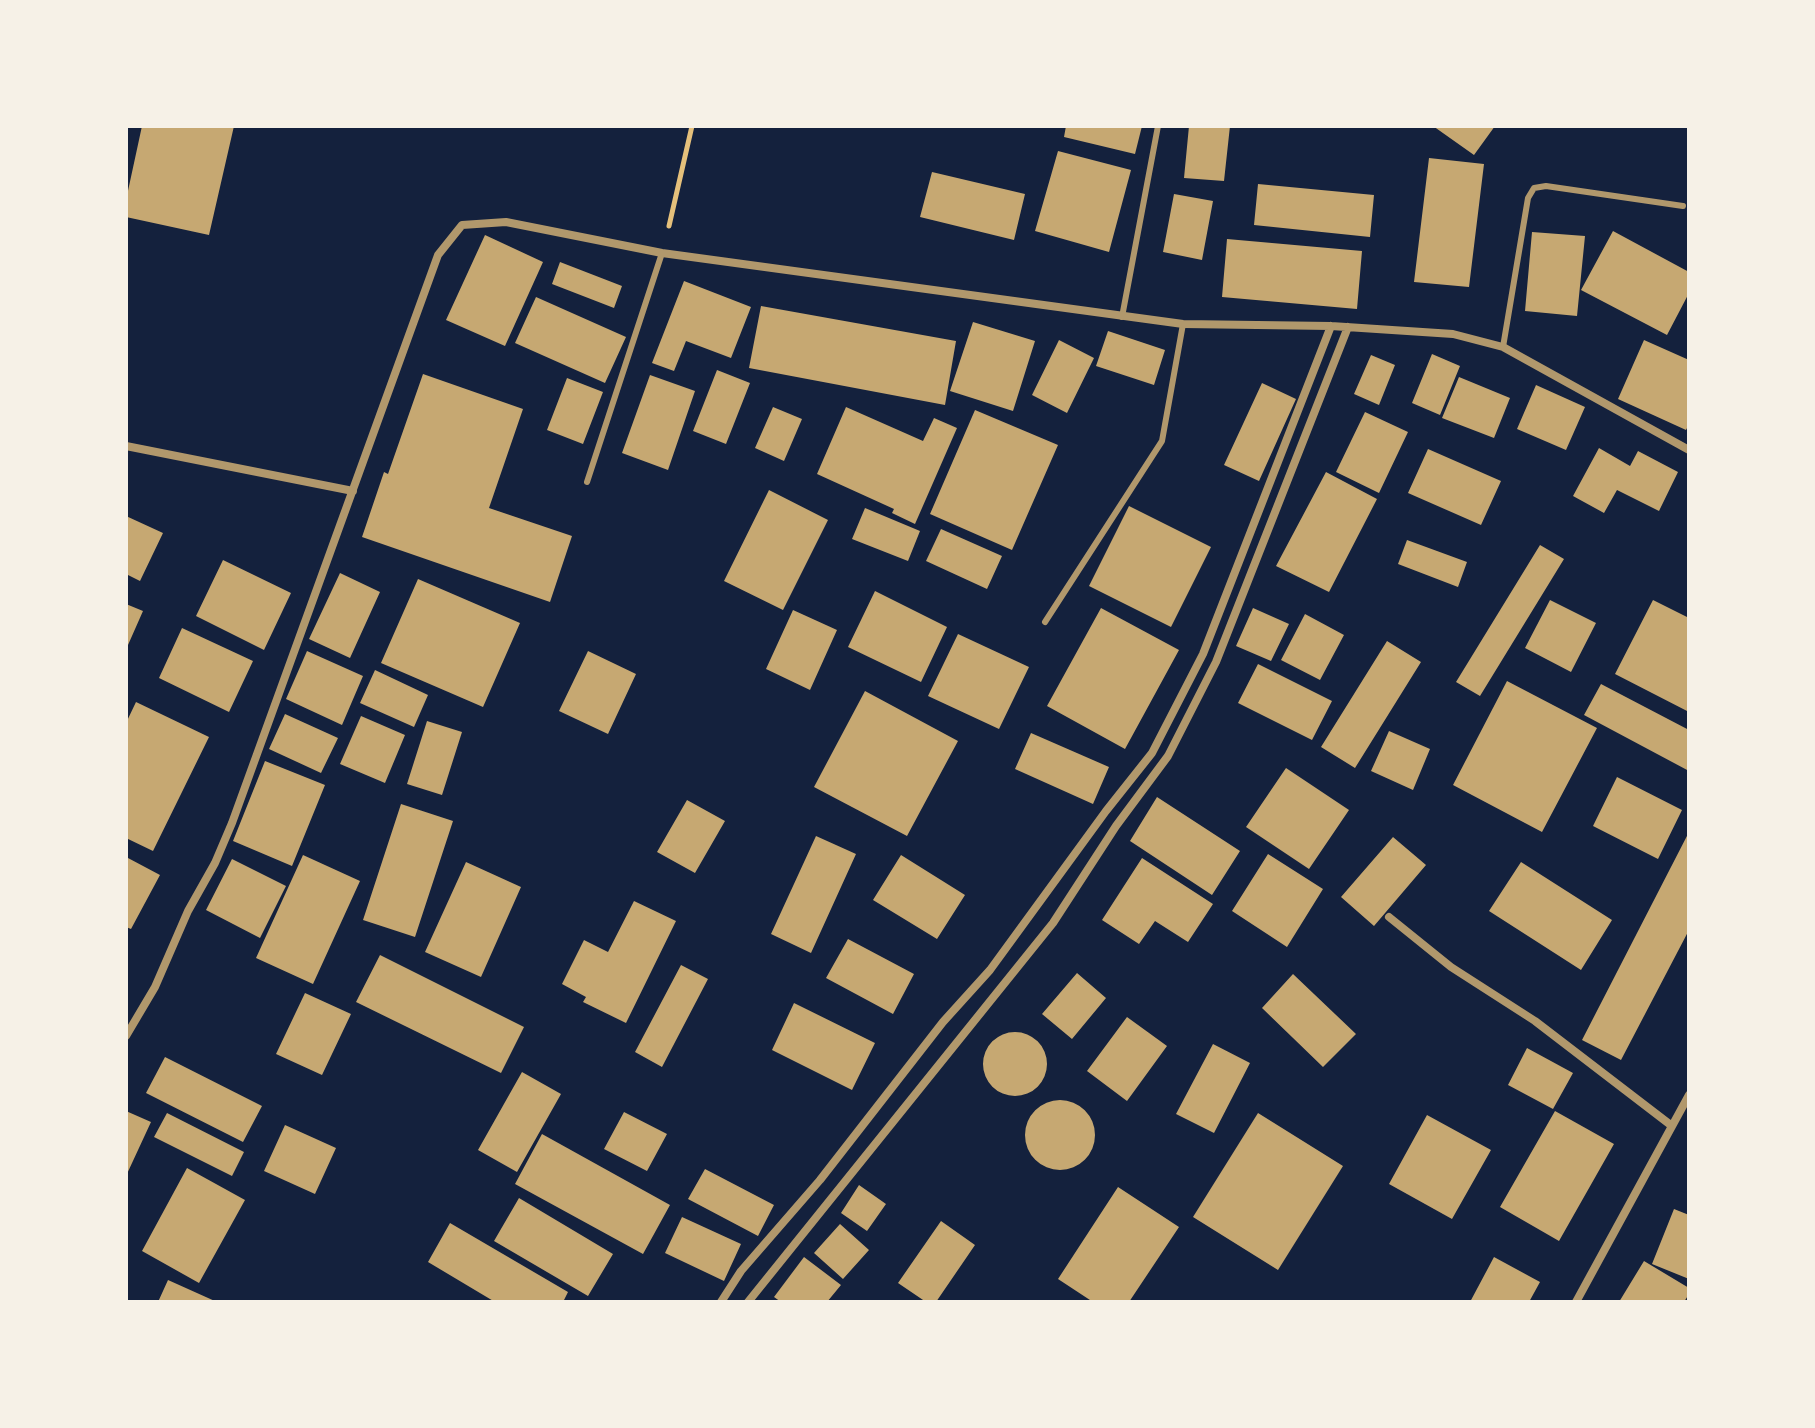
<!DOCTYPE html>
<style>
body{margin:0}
#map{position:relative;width:1815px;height:1428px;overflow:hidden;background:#14213d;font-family:"Roboto Serif",serif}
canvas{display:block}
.frame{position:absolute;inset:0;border:128px solid #f6f1e7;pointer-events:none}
</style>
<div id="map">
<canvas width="1815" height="1428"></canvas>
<div class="frame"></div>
</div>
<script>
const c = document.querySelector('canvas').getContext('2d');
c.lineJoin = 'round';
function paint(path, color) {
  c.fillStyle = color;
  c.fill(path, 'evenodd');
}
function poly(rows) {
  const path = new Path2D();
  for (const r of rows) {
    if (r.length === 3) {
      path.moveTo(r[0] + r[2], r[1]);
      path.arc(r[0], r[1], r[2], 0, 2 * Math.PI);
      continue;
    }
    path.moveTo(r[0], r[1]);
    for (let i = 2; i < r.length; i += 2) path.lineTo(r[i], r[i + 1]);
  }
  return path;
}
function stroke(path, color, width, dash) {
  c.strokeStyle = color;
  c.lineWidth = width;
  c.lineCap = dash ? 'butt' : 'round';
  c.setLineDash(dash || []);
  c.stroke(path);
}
paint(poly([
 [142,126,234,126,209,235,126,217,126,200],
 [1066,126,1142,126,1135,154,1064,137],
 [1189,126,1230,126,1224,181,1184,178],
 [1433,126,1495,126,1474,155],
 [1058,151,1131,170,1109,252,1035,231],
 [1429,158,1484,164,1469,287,1414,282],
 [932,172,1025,194,1014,240,920,217],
 [1258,184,1374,195,1370,237,1254,225],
 [1174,194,1213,201,1202,260,1163,252],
 [1613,231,1689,272,1689,293,1667,335,1581,290],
 [1532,232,1585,236,1577,316,1525,311],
 [485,235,543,262,505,346,446,320],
 [1227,239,1362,251,1357,309,1222,297],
 [560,262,622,286,614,308,552,284],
 [684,281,751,307,731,358,686,341,674,371,652,363],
 [536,297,626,337,605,383,515,343],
 [761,306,956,341,945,405,749,368],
 [973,322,1035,341,1013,411,950,391],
 [1108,331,1165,350,1154,385,1096,366],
 [1059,340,1094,358,1067,413,1032,395],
 [1644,340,1689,360,1689,424,1686,430,1618,399],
 [1432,354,1460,366,1440,415,1412,403],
 [1371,355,1395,365,1379,405,1354,394],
 [717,370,750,383,726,444,693,431],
 [423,374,523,409,489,508,572,536,550,602,362,537,384,472,388,474],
 [650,375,695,391,668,470,622,453],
 [1459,377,1510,398,1494,438,1442,418],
 [567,378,603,392,583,444,547,430],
 [1262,383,1296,399,1259,481,1224,465],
 [1536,385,1585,407,1566,450,1517,429],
 [773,407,802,419,784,461,755,448],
 [846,407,923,441,934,418,957,428,915,524,892,513,894,509,817,474],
 [975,410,1058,445,1012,550,930,514],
 [1365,412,1408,432,1379,493,1336,472],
 [1599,448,1630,466,1638,451,1678,472,1659,511,1617,490,1604,513,1573,496],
 [1428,449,1501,481,1481,525,1408,493],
 [1326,472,1377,499,1329,592,1276,566],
 [769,490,828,520,783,610,724,581],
 [1129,506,1211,547,1171,627,1089,586],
 [865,508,920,531,908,561,852,539],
 [126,516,163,533,140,581,126,574],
 [941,529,1002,556,987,589,926,561],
 [1407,540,1467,562,1458,587,1398,564],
 [1540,545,1564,559,1480,696,1456,682],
 [223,560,291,593,264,650,196,616],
 [340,573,380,592,350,658,309,639],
 [418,579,520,623,483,707,381,663],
 [875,591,947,627,921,682,848,647],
 [1550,600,1596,623,1571,672,1525,648],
 [1653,600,1689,618,1689,712,1615,674],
 [126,604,143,611,128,645,126,644],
 [1101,608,1179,650,1125,749,1047,706],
 [1253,608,1289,624,1271,661,1236,646],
 [793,610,837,630,810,690,766,669],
 [1305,614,1344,635,1320,680,1281,660],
 [182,628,253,661,229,712,159,678],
 [958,634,1029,667,999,729,928,696],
 [1387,641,1421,662,1355,768,1321,747],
 [307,651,363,676,342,725,286,699],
 [588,651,636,674,608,734,559,711],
 [1258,664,1332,701,1312,740,1238,703],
 [375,670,428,695,414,727,360,703],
 [1507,681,1597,728,1542,832,1453,785],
 [1601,684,1689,730,1689,771,1584,715],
 [865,691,958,741,907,836,814,787],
 [136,702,209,737,153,851,126,838,126,723],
 [285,714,338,738,321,773,269,749],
 [361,716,405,735,385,783,340,764],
 [427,721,462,732,442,795,407,784],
 [1389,731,1430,749,1413,790,1371,771],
 [1031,733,1109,767,1093,804,1015,769],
 [265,761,325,785,292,866,233,841],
 [1286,768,1349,810,1309,869,1246,827],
 [1617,777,1682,810,1658,859,1593,826],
 [1157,797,1240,851,1212,895,1130,841],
 [687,800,725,821,695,873,657,852],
 [401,804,453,821,415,937,363,920],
 [1689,832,1689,930,1621,1060,1582,1040],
 [816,836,856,854,811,953,771,934],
 [1393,837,1426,865,1374,926,1341,897],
 [1268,854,1323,889,1287,947,1232,911],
 [303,855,360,881,313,984,256,958],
 [901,855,965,895,937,939,873,900],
 [128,858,160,875,131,929,126,927,126,861],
 [1142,858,1213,904,1188,942,1155,921,1139,944,1102,920],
 [232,859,286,886,260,938,206,910],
 [466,862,521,887,481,977,425,952],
 [1521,862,1612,920,1581,970,1489,911],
 [634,901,676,921,626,1023,583,1002,586,997,562,984,584,940,608,952],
 [848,939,914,974,893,1014,826,978],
 [380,955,524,1027,501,1073,356,1002],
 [681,965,708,979,662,1067,635,1052],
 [1077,973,1106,998,1072,1039,1042,1014],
 [1293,974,1356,1034,1323,1067,1262,1008],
 [305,993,351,1014,322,1075,276,1054],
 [794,1003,875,1043,852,1090,772,1050],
 [1127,1017,1167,1046,1127,1101,1087,1071],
 [1015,1064,32],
 [1213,1044,1250,1063,1214,1133,1176,1114],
 [1527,1048,1573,1073,1553,1109,1508,1085],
 [165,1057,262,1106,243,1142,146,1093],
 [522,1072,561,1094,517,1172,478,1150],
 [1060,1135,35],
 [126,1111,151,1122,126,1176],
 [1555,1111,1614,1144,1559,1241,1500,1207],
 [624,1112,667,1134,647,1171,604,1149],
 [167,1113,244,1152,232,1176,154,1137],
 [1258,1113,1343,1166,1278,1270,1193,1217],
 [1427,1115,1491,1150,1452,1219,1389,1184],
 [285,1125,336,1148,315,1194,264,1171],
 [542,1134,670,1205,643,1254,515,1184],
 [187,1168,245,1200,199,1283,142,1251],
 [705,1169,774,1205,758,1236,688,1199],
 [859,1185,886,1204,867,1231,841,1213],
 [1118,1187,1179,1227,1129,1302,1093,1302,1058,1279],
 [519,1198,613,1254,588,1296,494,1241],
 [1674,1209,1689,1215,1689,1279,1652,1264],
 [682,1217,741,1244,724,1281,665,1253],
 [941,1221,975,1245,936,1302,926,1302,898,1283],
 [450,1223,568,1292,563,1302,495,1302,428,1262],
 [840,1224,869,1250,843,1279,814,1253],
 [804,1257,841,1285,827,1302,781,1302,774,1297],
 [1494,1257,1540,1282,1529,1302,1470,1302],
 [1644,1261,1689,1288,1689,1294,1684,1302,1619,1302],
 [168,1280,217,1302,158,1302]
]), '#c6a872');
stroke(poly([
 [669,226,692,126]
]), '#e5c07b', 5);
stroke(poly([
 [1122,317,1158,126],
 [1503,347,1528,198,1534,188,1546,186,1683,206],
 [587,482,662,253],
 [1045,622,1162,441,1183,324]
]), '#b1986c', 6);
stroke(poly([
 [126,446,353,491],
 [1389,917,1451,967,1535,1021,1672,1126],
 [126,1036,155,987,188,911,215,863,232,823,438,255,462,225,506,222,662,253,1183,324,1331,326,1453,334,1503,347,1689,450],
 [721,1302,741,1271,820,1180,943,1022,990,970,1106,811,1152,753,1203,654,1331,326],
 [748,1302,1053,923,1116,826,1168,756,1216,662,1348,327],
 [1576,1302,1689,1095]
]), '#b1986c', 8);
</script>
